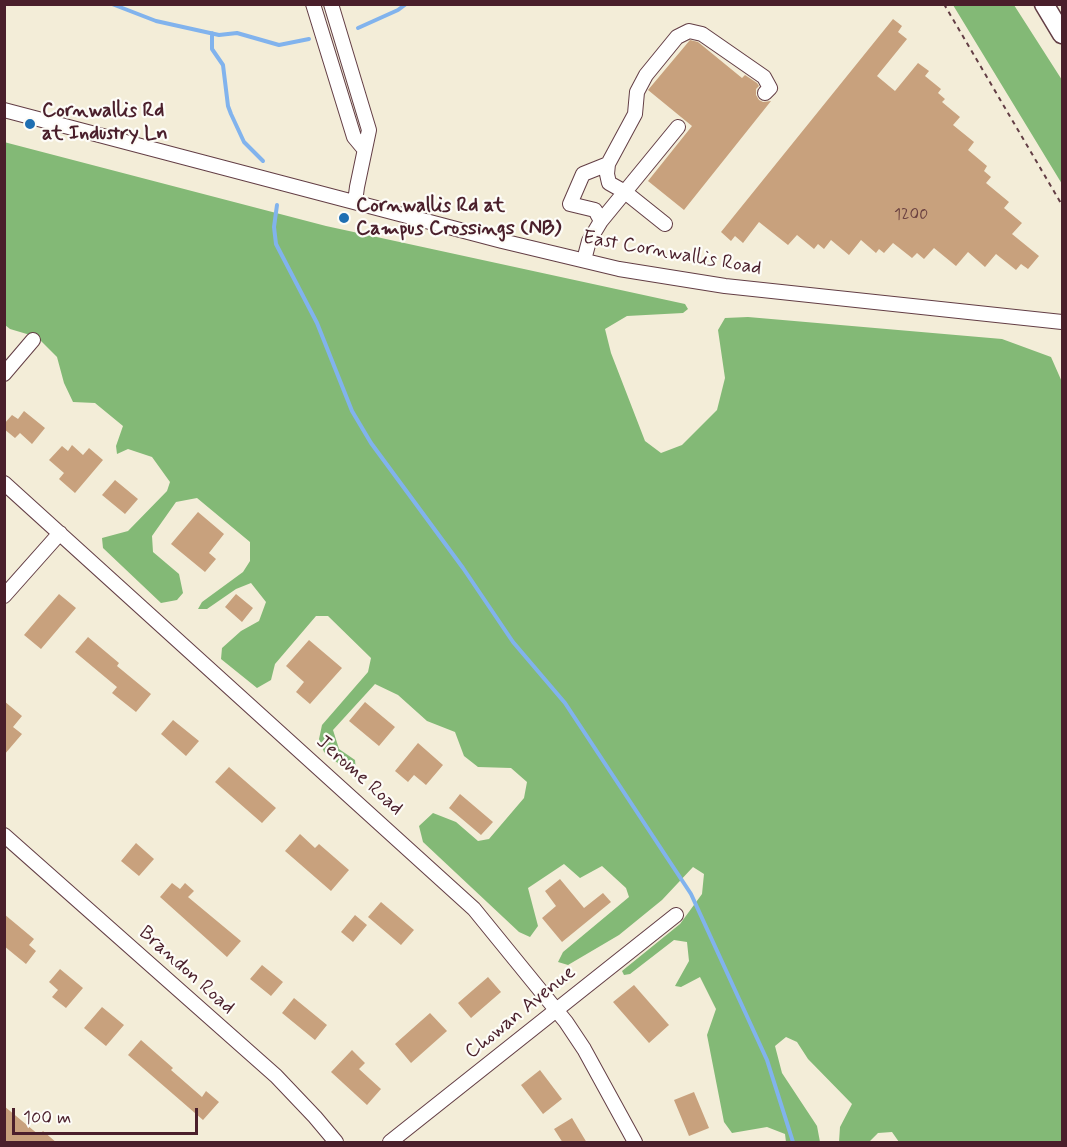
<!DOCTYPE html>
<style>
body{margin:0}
#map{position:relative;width:1067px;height:1147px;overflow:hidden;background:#f3edd8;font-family:Mynerve,sans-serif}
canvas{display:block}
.frame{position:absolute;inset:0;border:6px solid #4a1f2b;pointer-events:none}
.scale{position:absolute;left:12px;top:1108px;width:186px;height:27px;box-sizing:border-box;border:3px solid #4a1f2b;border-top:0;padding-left:8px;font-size:18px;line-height:21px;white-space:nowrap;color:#4a1f2b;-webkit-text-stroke:4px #fdfcf7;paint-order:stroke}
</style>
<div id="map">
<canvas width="1067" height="1147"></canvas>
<div class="frame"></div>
<div class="scale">100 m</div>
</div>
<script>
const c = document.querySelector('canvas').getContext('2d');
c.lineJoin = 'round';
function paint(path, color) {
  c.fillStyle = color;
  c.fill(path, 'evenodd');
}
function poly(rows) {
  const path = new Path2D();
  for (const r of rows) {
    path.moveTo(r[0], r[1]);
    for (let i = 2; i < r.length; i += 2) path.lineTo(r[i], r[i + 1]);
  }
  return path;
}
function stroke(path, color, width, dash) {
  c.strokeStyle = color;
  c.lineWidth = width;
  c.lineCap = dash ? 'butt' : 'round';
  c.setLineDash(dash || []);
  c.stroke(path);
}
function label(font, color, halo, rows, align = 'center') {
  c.font = font + ' Mynerve,sans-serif';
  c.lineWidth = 4.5;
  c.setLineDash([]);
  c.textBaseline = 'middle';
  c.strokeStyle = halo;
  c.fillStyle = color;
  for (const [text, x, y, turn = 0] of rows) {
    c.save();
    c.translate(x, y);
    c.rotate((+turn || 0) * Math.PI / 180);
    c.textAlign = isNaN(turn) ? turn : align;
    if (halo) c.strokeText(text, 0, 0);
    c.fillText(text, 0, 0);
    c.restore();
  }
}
paint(poly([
 [976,5,1014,5,1062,80,1062,184,953,5],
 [4,142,326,226,685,304,688,309,683,313,627,316,605,329,611,353,645,441,661,453,682,445,717,410,725,378,718,330,725,318,748,317,1002,339,1051,357,1062,382,1062,1142,899,1142,892,1132,878,1133,869,1142,839,1142,840,1127,852,1104,808,1059,797,1042,786,1037,775,1046,782,1073,817,1126,820,1142,786,1142,785,1134,767,1127,732,1133,724,1122,707,1035,716,1009,700,977,681,987,675,986,689,961,687,942,674,940,630,974,624,975,622,971,680,924,702,894,704,874,693,867,662,900,619,935,568,965,558,962,563,952,629,897,626,888,602,866,580,878,564,864,528,888,538,926,530,937,519,932,423,842,419,826,433,813,456,822,478,841,489,839,524,798,527,782,511,768,478,767,464,756,455,732,427,721,398,695,375,684,333,730,339,749,355,760,356,771,345,769,324,752,319,739,322,725,368,672,371,658,328,616,316,616,275,664,271,680,257,688,221,659,222,648,241,631,259,621,266,602,251,583,236,589,207,609,198,609,202,602,243,572,250,561,250,542,197,498,176,502,152,536,153,552,179,574,183,593,177,600,161,603,103,548,102,538,128,531,167,491,170,482,152,457,128,449,117,454,116,446,123,426,95,403,73,402,64,383,57,357,37,337,10,329,5,325]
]), '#83b976');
stroke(poly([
 [112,4,156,21,219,35,237,33,279,45,309,39],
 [358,28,398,10,406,4],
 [212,33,212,49,223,65,228,106,231,114,244,142,263,161],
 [277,205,274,227,276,244,317,323,352,411,371,443,463,568,513,642,565,703,691,894,767,1060,793,1142]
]), '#81b3ed', 4);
paint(poly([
 [893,19,902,26,898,32,907,39,877,76,895,91,918,63,929,71,925,76,941,89,938,93,945,99,942,102,960,117,953,125,974,142,968,150,987,166,984,171,991,177,986,183,1009,202,1004,208,1022,223,1012,234,1039,256,1028,269,1021,264,1016,270,996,254,985,267,968,252,956,266,934,248,924,259,917,253,912,258,893,243,884,253,879,249,876,253,861,240,849,255,831,240,824,249,818,244,814,249,797,235,788,245,759,222,743,243,735,236,731,241,721,232],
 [690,40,698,42,742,78,745,75,757,83,759,86,756,89,756,95,759,100,763,102,771,101,684,210,648,181,692,126,648,90],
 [24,411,45,428,32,444,20,433,15,438,4,429,4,424,12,415,18,419],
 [72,445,83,455,89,448,103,460,75,493,59,479,64,473,49,460,62,446,68,451],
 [115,480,138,499,125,514,102,495],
 [198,512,224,534,209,553,216,559,205,572,171,544],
 [59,594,76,608,41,649,24,635],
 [236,594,253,608,242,622,225,607],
 [88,637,119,663,117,666,151,694,136,712,112,693,117,687,75,652],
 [309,640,342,668,310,704,296,692,304,682,286,666],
 [4,701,22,716,13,727,22,734,4,755],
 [365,702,395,727,379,746,349,721],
 [173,720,199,741,186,756,161,734],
 [418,743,443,765,426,785,414,775,408,782,395,771],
 [229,767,276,808,262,823,215,782],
 [460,794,493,822,481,835,449,808],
 [300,834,315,848,319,844,349,870,331,891,285,851],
 [136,843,154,859,139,876,121,861],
 [560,879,584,908,603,893,611,902,562,942,542,918,556,906,545,891],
 [172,883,180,889,185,883,194,891,188,897,241,941,227,957,160,897],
 [381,902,414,930,401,945,368,917],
 [4,914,34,939,29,945,36,951,26,964,4,946],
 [355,915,367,925,353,942,341,932],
 [262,965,283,982,271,996,250,979],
 [60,969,83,988,66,1008,52,997,58,990,49,982],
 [488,977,501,992,471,1018,458,1003],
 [634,985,669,1025,649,1043,613,1002],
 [294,998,327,1025,315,1040,282,1013],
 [102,1007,124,1025,106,1046,84,1028],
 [430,1013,447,1031,411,1063,395,1044],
 [141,1040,173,1068,171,1070,202,1097,206,1091,219,1102,203,1120,128,1055],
 [352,1050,365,1063,359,1069,381,1089,367,1105,331,1072],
 [540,1070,562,1099,543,1114,521,1085],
 [694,1092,709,1128,689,1136,674,1100],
 [4,1106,39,1135,43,1131,57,1143,8,1143,4,1140],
 [572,1118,587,1143,563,1143,554,1129]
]), '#c8a17d');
const minor = poly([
 [313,4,354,137,364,149],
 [331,4,369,130,357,187,355,202],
 [4,110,502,241,619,269,725,286,1062,322],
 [608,164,607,174,609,183,625,192,665,224],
 [601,221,678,127],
 [584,260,589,241,601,221,595,210,570,204,583,174,608,164,635,114,637,92,646,75,677,37,689,31,702,34,764,77,770,88,765,93],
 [4,374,33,340],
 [4,483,474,909,566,1022,584,1049,635,1142],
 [4,596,60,533],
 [4,835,276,1076,315,1117,336,1142],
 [390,1142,676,915]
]);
const major = poly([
 [1044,4,1062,34]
]);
stroke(minor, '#633e45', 16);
stroke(major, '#633e45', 21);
stroke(poly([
 [944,4,1062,205]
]), '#633e45', 2, [4.5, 4.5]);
stroke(minor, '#fff', 14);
stroke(major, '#fff', 18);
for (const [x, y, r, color] of [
 [30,124,6,"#1f6fb2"],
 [344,218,6,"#1f6fb2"]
]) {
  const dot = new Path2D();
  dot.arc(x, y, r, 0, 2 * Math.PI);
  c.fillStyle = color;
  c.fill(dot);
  stroke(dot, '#fdfcf7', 2);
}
label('16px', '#6a4040', null, [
 ["1200",911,216]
]);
label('bold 20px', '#4a1f2b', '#fdfcf7', [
 ["Cornwallis Rd",42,112],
 ["at Industry Ln",42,135],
 ["Cornwallis Rd at",356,207],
 ["Campus Crossings (NB)",356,230]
], 'left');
label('20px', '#4a1f2b', '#fdfcf7', [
 ["East Cornwallis Road",672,254,10],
 ["Jerome Road",359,776,42],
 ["Brandon Road",186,971,42],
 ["Chowan Avenue",521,1013,-39]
]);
</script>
